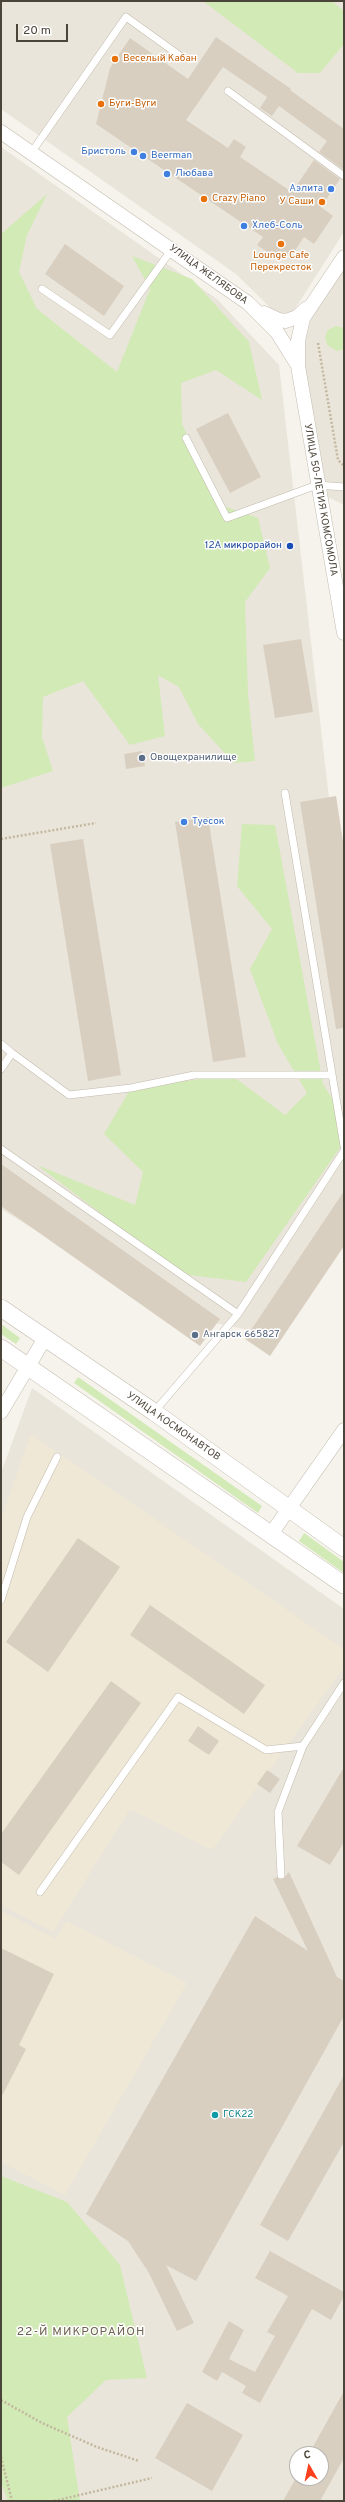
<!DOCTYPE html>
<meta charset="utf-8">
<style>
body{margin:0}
#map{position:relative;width:345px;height:2502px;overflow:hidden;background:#f6f3ec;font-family:Overpass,sans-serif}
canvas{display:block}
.frame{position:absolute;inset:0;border:2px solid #4b4439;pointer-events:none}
.north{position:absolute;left:289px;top:2446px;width:40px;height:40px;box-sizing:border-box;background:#fff;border:1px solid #b7b4b0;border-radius:50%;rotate:351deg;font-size:11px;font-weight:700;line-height:16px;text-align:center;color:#4b4439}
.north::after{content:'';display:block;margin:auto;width:14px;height:18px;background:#fc3f1d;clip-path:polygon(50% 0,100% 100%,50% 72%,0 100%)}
.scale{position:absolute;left:16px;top:24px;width:52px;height:18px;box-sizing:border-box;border:2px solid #4b4439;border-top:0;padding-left:5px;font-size:12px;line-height:14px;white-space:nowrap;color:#4b4439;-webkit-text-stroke:3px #fff;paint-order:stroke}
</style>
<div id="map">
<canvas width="345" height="2502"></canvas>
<div class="frame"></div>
<div class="north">С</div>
<div class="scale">20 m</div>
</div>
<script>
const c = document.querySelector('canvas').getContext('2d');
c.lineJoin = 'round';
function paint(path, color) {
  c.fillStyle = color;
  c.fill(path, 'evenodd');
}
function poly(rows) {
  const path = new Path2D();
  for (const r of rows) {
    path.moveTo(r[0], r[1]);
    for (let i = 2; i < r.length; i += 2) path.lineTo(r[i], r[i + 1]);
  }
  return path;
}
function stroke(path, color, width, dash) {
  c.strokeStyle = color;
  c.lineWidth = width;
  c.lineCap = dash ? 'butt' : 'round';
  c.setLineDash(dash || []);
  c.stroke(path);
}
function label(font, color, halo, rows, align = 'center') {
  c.font = font + ' Overpass,sans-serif';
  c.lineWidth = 3;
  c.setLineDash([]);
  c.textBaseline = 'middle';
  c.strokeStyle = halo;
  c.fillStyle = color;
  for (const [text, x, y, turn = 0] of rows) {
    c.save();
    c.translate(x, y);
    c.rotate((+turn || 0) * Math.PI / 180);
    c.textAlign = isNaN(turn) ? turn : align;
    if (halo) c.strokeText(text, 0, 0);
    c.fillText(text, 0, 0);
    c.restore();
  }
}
paint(poly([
 [1,1,344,1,344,232,286,323,236,274,1,109],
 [1,147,217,299,279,365,344,928,344,1216,268,1334,172,1314,1,1209],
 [344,270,344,505,328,497,302,352,312,315],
 [32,1388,344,1609,344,2501,1,2501,1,1473],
 [297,2454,321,2454,321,2478,297,2478]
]), '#eae5da');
paint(poly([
 [31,1434,344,1649,344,1667,212,1850,130,1809,53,1932,1,1905,1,1519],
 [1,1911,56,1939,66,1921,187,1983,65,2195,1,2162]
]), '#efe8d6');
paint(poly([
 [203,1,332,1,344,11,344,44,320,73,298,73],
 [47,194,27,235,19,272,37,309,117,372,150,289,132,256,192,279,249,342,262,400,216,370,181,383,182,424,218,504,258,518,270,568,245,602,248,694,255,761,234,763,198,724,179,687,158,675,165,736,130,745,83,681,43,697,42,737,53,771,1,788,1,234],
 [336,326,344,328,344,349,337,351,327,345,325,337,328,330],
 [242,824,275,825,323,1084,344,1118,344,1142,246,1282,181,1274,37,1165,135,1205,143,1172,104,1134,131,1088,231,1075,285,1115,307,1093,278,1044,250,969,272,929,237,886],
 [1,1324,20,1338,16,1344,1,1334],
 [78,1377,262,1506,258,1513,74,1383],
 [304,1533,344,1562,344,1573,299,1541],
 [1,2176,67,2202,120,2265,147,2378,106,2380,67,2417,80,2501,8,2501,1,2482]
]), '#d2eab5');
paint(poly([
 [216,37,291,89,290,90,344,129,344,170,319,152,327,141,279,106,272,116,260,108,267,97,223,67,186,120,228,148,234,139,246,147,240,157,292,192,314,160,340,179,321,207,333,216,314,244,304,237,292,255,276,258,257,245,263,237,96,124,110,68,130,38,188,79],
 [65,244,124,286,104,316,45,274],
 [228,413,261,477,230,493,196,429],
 [301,639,313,712,275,718,263,645],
 [142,751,145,766,126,769,124,754],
 [336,796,344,848,344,1028,336,1029,300,802],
 [208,817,246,1057,213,1062,175,822],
 [83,839,121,1075,88,1081,50,844],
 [1,1164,220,1319,200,1346,1,1206],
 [344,1191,344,1246,270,1356,245,1339],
 [78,1538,120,1567,48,1672,6,1642],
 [150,1605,265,1685,244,1714,130,1635],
 [111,1681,141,1703,19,1875,1,1862,1,1834],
 [198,1726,219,1741,209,1755,188,1741],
 [344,1767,344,1842,330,1865,297,1846],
 [267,1770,280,1779,270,1793,257,1784],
 [289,1872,337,1977,344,1981,344,2016,196,2281,166,2265,194,2323,177,2331,149,2273,128,2241,86,2214,255,1916,308,1951,273,1879,277,1877,283,1879],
 [1,1948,54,1974,19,2045,26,2049,1,2098],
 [344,2075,344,2142,288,2241,260,2225],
 [270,2251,344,2292,344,2296,331,2320,312,2309,260,2403,242,2393,246,2386,222,2372,217,2381,202,2372,229,2321,244,2330,229,2359,255,2372,275,2336,267,2332,288,2296,255,2278],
 [344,2391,344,2458,320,2501,283,2501,297,2476,297,2478,321,2478,321,2454,309,2454],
 [187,2403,243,2435,212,2491,155,2458]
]), '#d8cfc1');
const service = poly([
 [228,91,344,176],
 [31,153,126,17,183,58],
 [42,289,110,335,172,249],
 [186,438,227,518,317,485,344,487],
 [285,793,344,1146],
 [1,1044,12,1053,1,1069],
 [12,1053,69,1095,131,1088,194,1075,331,1075],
 [1,1149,238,1314],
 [154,1412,238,1314,344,1151],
 [1,1600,27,1517,57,1457],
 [281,1875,278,1812,303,1746,344,1683],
 [40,1892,178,1697,266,1750,303,1746]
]);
const minor = poly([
 [1,132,248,303,277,332,297,364],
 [344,257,303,318,298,341,298,366,344,633],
 [264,313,279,320,286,321,297,317,307,308],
 [1,1412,45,1338],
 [271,1534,344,1430]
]);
const tertiary = poly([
 [1,1308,154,1412,344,1548],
 [1,1348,344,1585]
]);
stroke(service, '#c2bbae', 8);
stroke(minor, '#c2bbae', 15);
stroke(tertiary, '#c2bbae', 18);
stroke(poly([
 [318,343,338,460,344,466],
 [1,839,96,823],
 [1,2400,42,2423,97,2447,139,2461],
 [1,2457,12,2501],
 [54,2501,152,2478]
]), '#c4b79f', 2.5, [2, 2]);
stroke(service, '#fff', 7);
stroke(minor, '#fff', 14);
stroke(tertiary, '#fff', 17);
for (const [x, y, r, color] of [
 [115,59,4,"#e8710a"],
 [101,104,4,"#e8710a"],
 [134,152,4,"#3f7fe0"],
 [143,156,4,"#3f7fe0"],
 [167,174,4,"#3f7fe0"],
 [331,189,4,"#3f7fe0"],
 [204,199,4,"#e8710a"],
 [322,202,4,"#e8710a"],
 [244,226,4,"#3f7fe0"],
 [281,244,4,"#e8710a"],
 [290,546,4,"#1a4fb4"],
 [142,758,4,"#5c6f8a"],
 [184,822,4,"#3f7fe0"],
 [195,1335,4,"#5c6f8a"],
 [215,2115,4,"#0f9aa8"]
]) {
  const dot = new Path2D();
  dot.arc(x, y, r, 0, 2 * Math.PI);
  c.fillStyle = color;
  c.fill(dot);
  stroke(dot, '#fff', 1.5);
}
label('10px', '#c56008', '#fff', [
 ["Веселый Кабан",123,59],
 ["Буги-Вуги",109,104],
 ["Crazy Piano",212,199],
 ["У Саши",314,202,"right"],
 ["Lounge Cafe",281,256,"center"],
 ["Перекресток",281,268,"center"]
], 'left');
label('10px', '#366cbe', '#fff', [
 ["Бристоль",126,152,"right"],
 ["Beerman",151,156],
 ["Любава",175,174],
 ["Аэлита",323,189,"right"],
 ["Хлеб-Соль",252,226],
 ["Туесок",192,822]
], 'left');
label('10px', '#4b4439', '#fff', [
 ["УЛИЦА ЖЕЛЯБОВА",208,275,36],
 ["УЛИЦА 50-ЛЕТИЯ КОМСОМОЛА",320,500,80],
 ["УЛИЦА КОСМОНАВТОВ",173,1427,35]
]);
label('10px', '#164399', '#fff', [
 ["12А микрорайон",282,546]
], 'right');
label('10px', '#4e5e75', '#fff', [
 ["Овощехранилище",150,758],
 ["Ангарск 665827",203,1335]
], 'left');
label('10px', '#0d838f', '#fff', [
 ["ГСК22",223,2115]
], 'left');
c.letterSpacing = '1px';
label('12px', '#6e6250', '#fff', [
 ["22-Й МИКРОРАЙОН",81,2333]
]);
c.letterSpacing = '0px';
</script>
